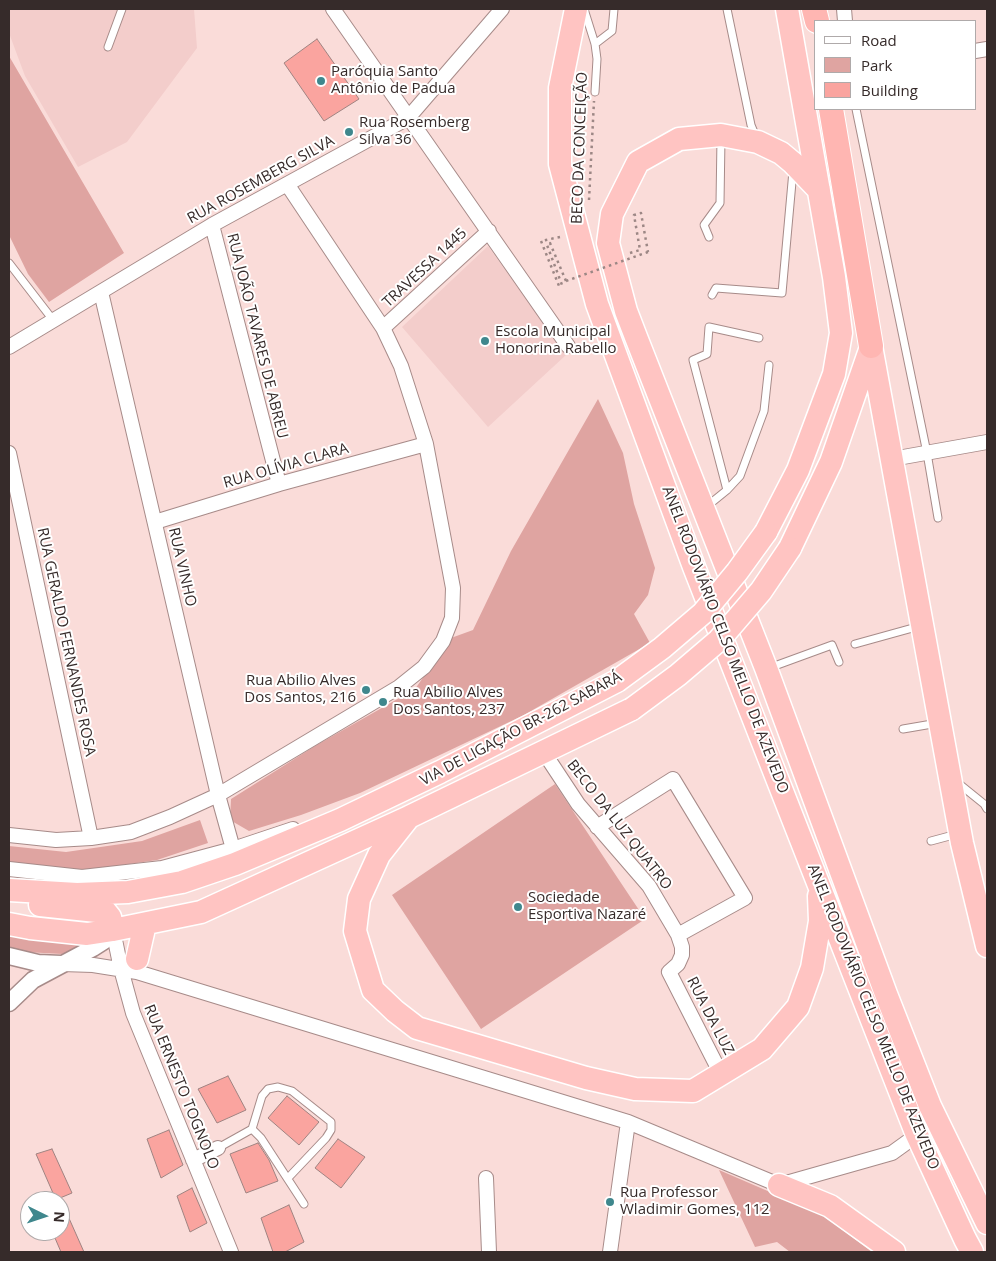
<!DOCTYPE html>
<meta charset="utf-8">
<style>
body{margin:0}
#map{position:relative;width:996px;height:1261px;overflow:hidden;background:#fadcd9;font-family:"Open Sans",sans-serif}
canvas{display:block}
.frame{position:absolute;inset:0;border:10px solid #362b2a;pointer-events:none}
.legend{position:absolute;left:814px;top:20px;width:162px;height:90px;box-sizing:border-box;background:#fff;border:1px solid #afaaaa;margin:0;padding:6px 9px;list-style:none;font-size:15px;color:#362b2a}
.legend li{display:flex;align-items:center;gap:10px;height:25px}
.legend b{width:25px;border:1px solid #afaaaa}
.north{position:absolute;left:20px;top:1191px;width:50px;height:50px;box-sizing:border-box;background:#fff;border:1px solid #afaaaa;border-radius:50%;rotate:94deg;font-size:14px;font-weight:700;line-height:20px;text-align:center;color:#362b2a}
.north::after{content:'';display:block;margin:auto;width:18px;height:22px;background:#3f878d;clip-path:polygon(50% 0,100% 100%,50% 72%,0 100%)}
</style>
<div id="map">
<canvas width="996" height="1261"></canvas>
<div class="frame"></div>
<ul class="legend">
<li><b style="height:6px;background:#fff"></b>Road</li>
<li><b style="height:14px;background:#dfa4a1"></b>Park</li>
<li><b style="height:14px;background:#faa49f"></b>Building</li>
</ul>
<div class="north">N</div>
</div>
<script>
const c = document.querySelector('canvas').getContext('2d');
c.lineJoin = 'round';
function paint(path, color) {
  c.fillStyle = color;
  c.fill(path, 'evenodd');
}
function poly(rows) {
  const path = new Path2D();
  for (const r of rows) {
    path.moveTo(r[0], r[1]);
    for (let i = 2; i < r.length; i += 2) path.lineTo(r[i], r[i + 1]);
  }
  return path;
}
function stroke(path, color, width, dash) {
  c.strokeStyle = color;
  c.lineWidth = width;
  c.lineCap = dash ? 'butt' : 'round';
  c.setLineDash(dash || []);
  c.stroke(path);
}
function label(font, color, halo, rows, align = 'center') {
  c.font = font + ' "Open Sans",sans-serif';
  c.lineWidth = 4;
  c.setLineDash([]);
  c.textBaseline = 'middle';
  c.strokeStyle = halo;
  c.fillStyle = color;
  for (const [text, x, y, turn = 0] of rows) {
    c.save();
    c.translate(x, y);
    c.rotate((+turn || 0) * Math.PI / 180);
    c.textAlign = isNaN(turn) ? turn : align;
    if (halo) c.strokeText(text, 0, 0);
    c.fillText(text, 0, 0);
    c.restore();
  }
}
paint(poly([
 [9,9,194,9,197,48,127,142,78,167,25,76,9,33],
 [488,246,566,355,488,427,402,327]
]), '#f3cdcb');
paint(poly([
 [9,56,124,253,49,302,28,274,9,235],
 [598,399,623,453,634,504,655,568,648,595,634,614,650,643,524,715,360,793,301,815,249,831,230,820,231,799,315,746,415,689,451,638,473,630,511,551],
 [555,784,645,919,481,1029,392,895],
 [200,820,208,843,157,860,82,871,9,863,9,846,66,852,142,841],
 [9,928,93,945,62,954,25,952,9,947],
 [719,1170,821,1214,872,1252,790,1252,777,1242,755,1247]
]), '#dfa4a1');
const building = poly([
 [317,39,359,99,324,121,284,63,317,39],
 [228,1076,246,1110,217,1123,198,1089,228,1076],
 [287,1096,319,1122,299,1145,268,1118,287,1096],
 [169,1130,183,1165,161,1178,147,1139,169,1130],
 [338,1139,365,1157,341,1188,315,1168,338,1139],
 [258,1143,269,1160,278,1181,246,1193,230,1154,258,1143],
 [52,1149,72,1193,60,1198,84,1252,61,1252,52,1231,60,1231,60,1198,56,1200,36,1154,52,1149],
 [192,1188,207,1223,190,1232,177,1196,192,1188],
 [289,1205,304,1242,285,1252,273,1252,261,1218,289,1205]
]);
paint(building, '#faa49f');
stroke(building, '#9f8381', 1);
const service = poly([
 [584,9,595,44,597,59,595,92],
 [727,9,751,125,756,137],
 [595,44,612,31,614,9],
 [108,47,122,9],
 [856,109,927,453,938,518],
 [709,237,704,225,720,203,721,138],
 [9,263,53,320],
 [712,295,716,288,782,293,793,171],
 [727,490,693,360,707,354,709,327,759,338],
 [706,507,727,490,740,476,764,411,769,365],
 [855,644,920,626],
 [769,668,832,645,839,662],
 [903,729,938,723],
 [958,783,984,804,987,809],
 [931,841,957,834],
 [252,1129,262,1096,268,1089,278,1087,292,1091,331,1122,331,1130,326,1138,288,1178],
 [218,1148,252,1129,261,1138,304,1204]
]);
const minor = poly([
 [333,9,568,346],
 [844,9,845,21],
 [975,51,987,49],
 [212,225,279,484],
 [101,292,218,795,233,849],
 [383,328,489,231],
 [9,347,212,225,408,118,502,9],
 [9,453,91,838],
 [892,459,987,442],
 [155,522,279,484,426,444],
 [543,751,578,804,649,886,678,935,682,947,682,955,678,964,669,972,721,1074],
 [597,827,673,779,745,898,678,935],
 [9,835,56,840,91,838,131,832,170,817,218,795,399,687,424,667,443,641,452,618,453,588,426,444,401,366,383,328,287,184],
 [9,869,82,877,162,868,233,849,293,829],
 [113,930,121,969,133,1013,231,1252],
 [62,964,93,965,137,972,628,1122,779,1185,892,1153,917,1135],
 [193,1160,218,1148],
 [486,1178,489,1252],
 [610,1252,628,1122]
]);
const tertiary = poly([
 [9,956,38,963,61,964],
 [9,1003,33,980,93,948,104,941,113,930]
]);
const trunk = poly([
 [576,9,560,88,560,164,597,304,694,567,917,1135,965,1239,972,1252],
 [819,190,793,163,781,153,758,142,721,135,679,139,638,162,612,214,608,243,626,311,636,337,766,668,886,994,930,1106,987,1223],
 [871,346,962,843,987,946],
 [766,532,798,470,834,374,841,333,834,277,787,9],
 [790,548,831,462,871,347],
 [409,817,379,855,359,899,355,931,373,990,395,1011,417,1028,586,1078,635,1089,693,1091,762,1049,798,1007,812,968,820,921,819,896],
 [9,890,77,894,128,892,182,882,235,864,340,820,440,772,617,681],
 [40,905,106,912,110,917,113,930],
 [9,924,30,928,87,934,113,930,201,912,409,817,632,709],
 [137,959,145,924],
 [779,1185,830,1206,894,1252]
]);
const motorway = poly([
 [814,9,817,21],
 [831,109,871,346]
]);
stroke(service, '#a78b89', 9);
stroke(minor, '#a78b89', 16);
stroke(tertiary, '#a78b89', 19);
stroke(trunk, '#fff', 25);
stroke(motorway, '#fff', 26);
stroke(poly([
 [589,200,594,101],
 [560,237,541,241,559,286,562,285,547,245,550,243,566,281],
 [630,253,640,250,634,215,641,213,648,252]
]), '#9c8785', 2.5, [2.5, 4]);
stroke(service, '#fff', 7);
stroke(minor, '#fff', 14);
stroke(tertiary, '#fff', 16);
stroke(trunk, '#ffc4c2', 22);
stroke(motorway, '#ffb6b2', 24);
const trunkBridge = poly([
 [617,681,662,648,703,613,737,572,766,532],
 [632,709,678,675,719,640,761,591,790,548]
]);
stroke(trunkBridge, '#fff', 25, []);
stroke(poly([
 [566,281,648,252]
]), '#9c8785', 2.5, [2.5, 4]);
stroke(trunkBridge, '#ffc4c2', 22);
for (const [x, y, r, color] of [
 [321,81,5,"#3f878d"],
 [349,132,5,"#3f878d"],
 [485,341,5,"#3f878d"],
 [366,690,5,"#3f878d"],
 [383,702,5,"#3f878d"],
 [518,907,5,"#3f878d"],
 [610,1202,5,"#3f878d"]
]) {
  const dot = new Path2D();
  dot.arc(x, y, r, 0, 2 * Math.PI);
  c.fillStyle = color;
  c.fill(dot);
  stroke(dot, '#fff', 2);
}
label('15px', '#362b2a', '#fff', [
 ["Paróquia Santo",331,72],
 ["Antônio de Padua",331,89],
 ["Rua Rosemberg",359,123],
 ["Silva 36",359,140],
 ["Escola Municipal",495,332],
 ["Honorina Rabello",495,349],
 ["Rua Abilio Alves",356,681,"right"],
 ["Dos Santos, 216",356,698,"right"],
 ["Rua Abilio Alves",393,693],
 ["Dos Santos, 237",393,710],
 ["Sociedade",528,898],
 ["Esportiva Nazaré",528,915],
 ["Rua Professor",620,1193],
 ["Wladimir Gomes, 112",620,1210]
], 'left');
label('15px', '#362b2a', '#fff', [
 ["BECO DA CONCEIÇÃO",580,148,-88],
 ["RUA ROSEMBERG SILVA",261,180,-29],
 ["TRAVESSA 1445",425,268,-43],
 ["RUA JOÃO TAVARES DE ABREU",257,336,76],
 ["RUA OLÍVIA CLARA",286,466,-16],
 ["RUA VINHO",182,567,77],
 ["ANEL RODOVIÁRIO CELSO MELLO DE AZEVEDO",725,640,69],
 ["RUA GERALDO FERNANDES ROSA",66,642,78],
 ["VIA DE LIGAÇÃO BR-262 SABARÁ",521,729,-28],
 ["BECO DA LUZ QUATRO",619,825,52],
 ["RUA DA LUZ",710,1016,63],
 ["ANEL RODOVIÁRIO CELSO MELLO DE AZEVEDO",873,1017,68],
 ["RUA ERNESTO TOGNOLO",181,1087,68]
]);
</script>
